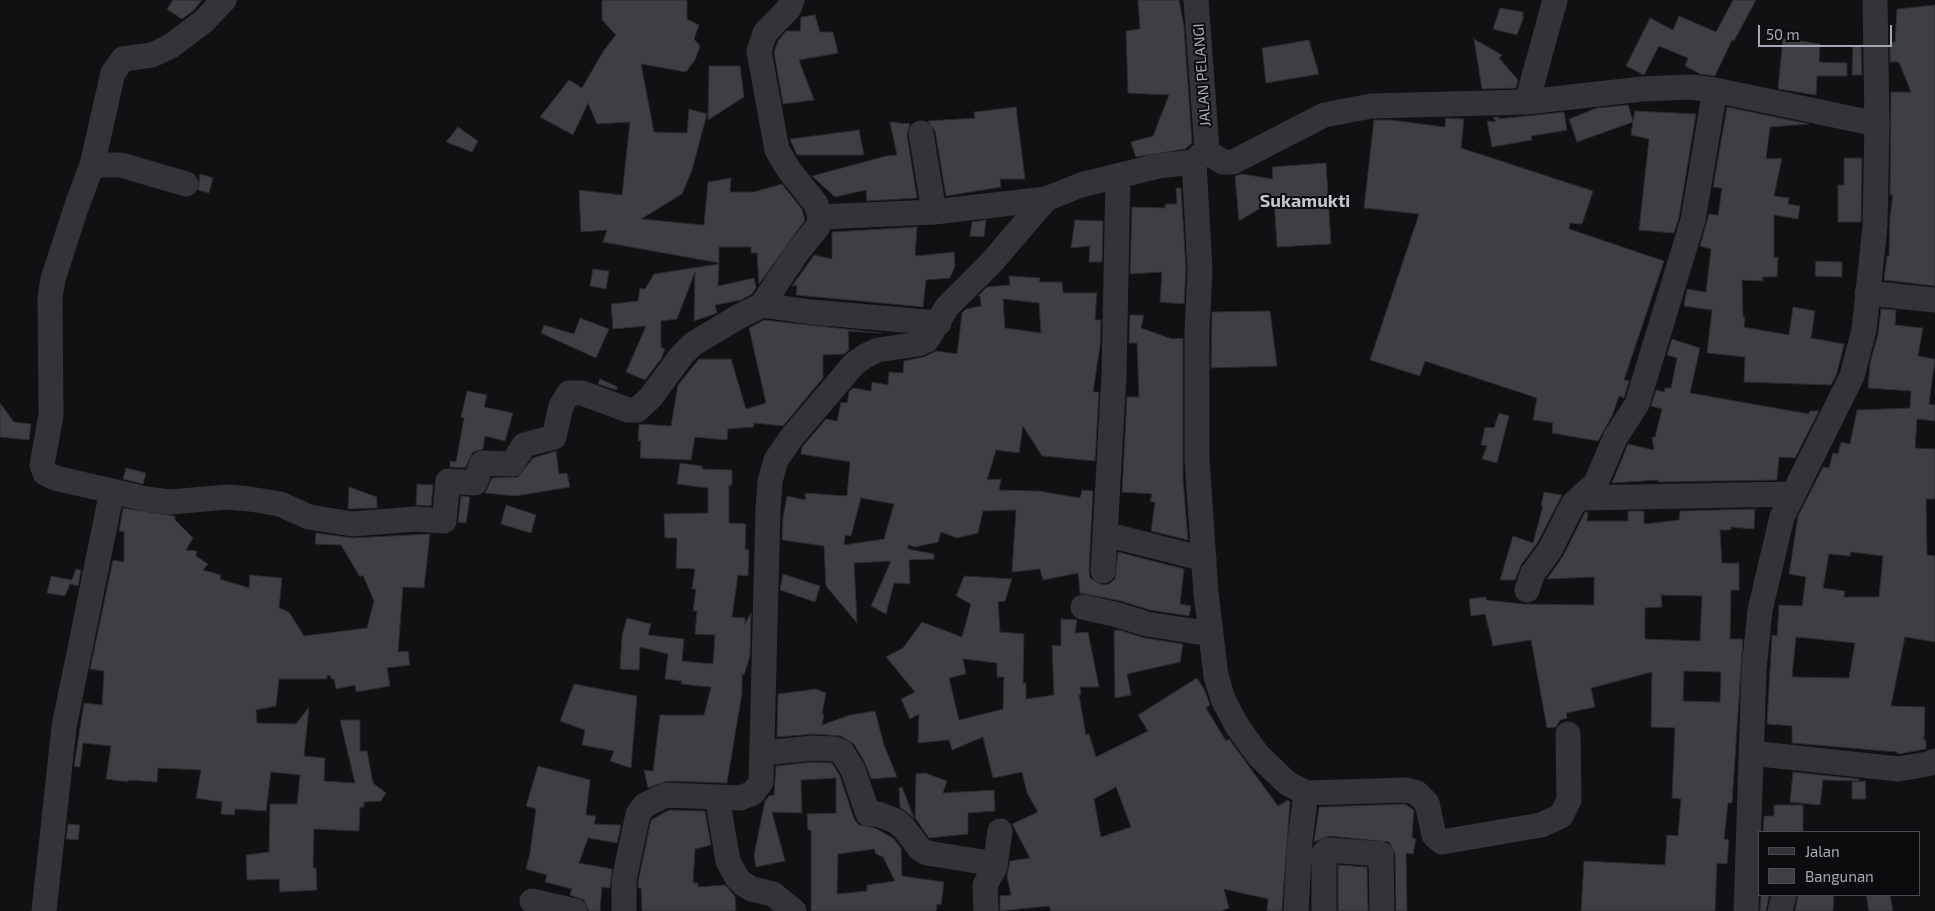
<!DOCTYPE html>
<style>
body{margin:0}
#map{position:relative;width:1935px;height:911px;overflow:hidden;background:#111113;font-family:"Exo 2",sans-serif}
canvas{display:block}
.legend{position:absolute;left:1758px;top:831px;width:162px;height:65px;box-sizing:border-box;background:#0c0c0e;border:1px solid #484b50;margin:0;padding:6px 9px;list-style:none;font-size:15px;color:#a2a9b4}
.legend li{display:flex;align-items:center;gap:10px;height:25px}
.legend b{width:25px;border:1px solid #484b50}
.scale{position:absolute;left:1758px;top:25px;width:134px;height:22px;box-sizing:border-box;border:2px solid #a2a9b4;border-top:0;padding-left:6px;font-size:15px;line-height:18px;white-space:nowrap;color:#a2a9b4;-webkit-text-stroke:4px #0c0c0e;paint-order:stroke}
</style>
<div id="map">
<canvas width="1935" height="911"></canvas>
<ul class="legend">
<li><b style="height:6px;background:#323438"></b>Jalan</li>
<li><b style="height:14px;background:#3d3f43"></b>Bangunan</li>
</ul>
<div class="scale">50 m</div>
</div>
<script>
const c = document.querySelector('canvas').getContext('2d');
c.lineJoin = 'round';
function paint(path, color) {
  c.fillStyle = color;
  c.fill(path, 'evenodd');
}
function poly(rows) {
  const path = new Path2D();
  for (const r of rows) {
    path.moveTo(r[0], r[1]);
    for (let i = 2; i < r.length; i += 2) path.lineTo(r[i], r[i + 1]);
  }
  return path;
}
function stroke(path, color, width, dash) {
  c.strokeStyle = color;
  c.lineWidth = width;
  c.lineCap = dash ? 'butt' : 'round';
  c.setLineDash(dash || []);
  c.stroke(path);
}
function label(font, color, halo, rows, align = 'center') {
  c.font = font + ' "Exo 2",sans-serif';
  c.lineWidth = 4;
  c.setLineDash([]);
  c.textBaseline = 'middle';
  c.strokeStyle = halo;
  c.fillStyle = color;
  for (const [text, x, y, turn = 0] of rows) {
    c.save();
    c.translate(x, y);
    c.rotate((+turn || 0) * Math.PI / 180);
    c.textAlign = isNaN(turn) ? turn : align;
    if (halo) c.strokeText(text, 0, 0);
    c.fillText(text, 0, 0);
    c.restore();
  }
}
const building = poly([
 [173,0,202,0,194,10,182,19,167,9,173,0],
 [602,0,687,0,687,19,699,25,694,39,700,46,695,60,686,72,641,64,654,132,687,133,689,109,707,114,692,170,682,194,641,219,704,225,708,182,731,178,730,192,754,192,782,184,802,209,805,220,759,284,757,253,751,253,751,247,719,247,719,263,603,242,607,230,581,232,579,190,622,195,630,122,597,124,588,103,573,135,540,117,569,80,582,88,604,50,616,35,602,20,602,0],
 [1138,0,1179,0,1184,27,1192,143,1185,149,1136,157,1131,142,1153,136,1169,95,1128,93,1126,31,1140,29,1138,0],
 [1733,0,1756,0,1734,41,1732,40,1715,76,1700,74,1685,66,1688,58,1659,46,1644,75,1626,66,1650,18,1673,30,1679,16,1716,32,1733,0],
 [1935,5,1935,286,1884,280,1887,256,1889,256,1890,216,1893,195,1890,195,1891,92,1911,92,1899,62,1890,62,1890,42,1895,42,1897,9,1935,5],
 [1500,8,1523,12,1523,19,1517,35,1493,29,1500,8],
 [815,15,820,32,833,32,838,53,799,60,814,100,783,104,774,52,778,41,786,31,800,31,801,17,815,15],
 [1783,38,1820,44,1819,62,1847,63,1847,76,1817,76,1816,95,1778,89,1783,38],
 [1474,39,1502,55,1499,58,1518,80,1516,88,1482,89,1474,39],
 [1309,40,1319,74,1266,83,1262,48,1309,40],
 [1853,46,1861,46,1862,75,1852,75,1853,46],
 [709,66,740,66,744,97,708,120,709,66],
 [1628,105,1633,121,1635,111,1696,114,1679,217,1674,233,1639,230,1649,139,1631,135,1633,122,1577,142,1569,119,1597,108,1628,105],
 [1016,107,1025,179,1000,179,1001,187,946,196,935,131,928,121,975,118,974,112,1016,107],
 [1727,107,1809,124,1770,127,1766,159,1782,158,1774,196,1789,198,1788,204,1800,206,1798,219,1774,215,1774,258,1778,257,1777,277,1763,277,1763,281,1742,280,1743,317,1745,317,1744,327,1789,335,1793,307,1815,311,1811,338,1844,344,1837,373,1831,385,1744,382,1745,357,1707,353,1712,310,1684,306,1687,289,1706,292,1711,249,1700,246,1709,214,1718,215,1722,188,1713,187,1727,107],
 [1564,112,1567,130,1531,136,1532,140,1492,147,1487,121,1496,122,1493,117,1499,117,1498,119,1564,112],
 [1446,118,1464,119,1461,148,1593,191,1582,224,1570,223,1569,229,1664,261,1624,380,1629,381,1624,398,1619,396,1612,416,1598,441,1552,433,1553,423,1533,420,1537,398,1425,361,1420,376,1370,360,1419,214,1364,208,1374,120,1390,120,1445,127,1446,118],
 [890,122,910,124,907,135,917,198,867,201,866,190,835,197,812,176,886,156,897,155,890,122],
 [458,127,478,141,472,152,446,142,458,127],
 [859,130,864,155,797,155,790,139,859,130],
 [1844,158,1862,158,1861,222,1838,222,1838,185,1844,185,1844,158],
 [1326,163,1331,244,1277,247,1274,200,1239,221,1235,176,1242,174,1273,179,1272,167,1326,163],
 [200,174,213,178,209,193,198,190,200,174],
 [1176,188,1181,188,1186,270,1184,304,1160,302,1162,272,1130,274,1132,207,1165,208,1165,204,1177,204,1176,188],
 [986,220,984,237,970,236,972,222,986,220],
 [1075,220,1103,221,1102,262,1089,262,1090,246,1071,248,1075,220],
 [917,227,915,256,954,252,955,266,950,278,926,280,923,307,796,295,797,285,792,286,814,255,832,259,832,232,917,227],
 [1816,261,1842,262,1842,277,1815,276,1816,261],
 [719,264,718,286,754,278,756,288,752,294,741,300,715,305,717,313,694,321,695,272,677,319,661,321,661,347,665,349,661,359,645,380,626,372,646,326,613,329,611,304,638,301,640,288,645,289,654,274,719,264],
 [593,269,609,271,606,289,590,286,593,269],
 [1009,276,1040,278,1039,282,1062,282,1063,293,1097,293,1095,320,1101,320,1100,346,1093,392,1099,392,1095,461,1042,456,1023,426,1019,453,996,450,987,480,1001,479,999,490,1039,491,1080,498,1082,490,1093,491,1089,570,1090,578,1102,585,1109,584,1115,579,1118,552,1184,569,1180,604,1191,606,1189,616,1150,610,1121,601,1080,593,1078,573,1043,580,1040,569,1012,572,1016,510,983,511,978,533,957,538,941,532,938,542,915,547,908,545,908,549,934,554,934,559,909,560,910,584,894,583,886,614,871,606,891,561,854,563,857,623,826,586,824,546,782,540,783,518,787,496,805,500,805,493,847,496,850,462,801,454,802,447,826,419,837,421,841,402,847,403,849,392,853,388,871,391,872,382,888,385,889,372,903,373,904,361,924,357,936,351,957,354,962,313,966,309,981,306,980,296,978,296,987,287,1010,285,1009,276],
 [1003,299,1039,303,1041,333,1005,328,1003,299],
 [861,498,894,504,884,539,844,545,845,535,851,536,861,498],
 [1881,309,1896,310,1895,325,1923,328,1918,356,1935,359,1929,404,1935,405,1935,421,1917,419,1915,448,1935,449,1935,499,1926,499,1927,555,1935,556,1935,642,1905,637,1891,706,1925,707,1924,740,1926,740,1926,749,1898,754,1897,752,1792,743,1792,726,1767,724,1772,635,1777,636,1779,605,1802,606,1806,577,1789,574,1798,516,1823,467,1829,468,1833,453,1838,454,1841,442,1850,444,1857,410,1910,408,1911,391,1868,388,1870,363,1878,334,1881,309],
 [1851,552,1883,556,1879,597,1844,597,1845,591,1823,588,1829,554,1850,556,1851,552],
 [1796,637,1855,643,1849,678,1792,677,1796,637],
 [1270,311,1277,366,1211,368,1212,312,1270,311],
 [1130,315,1144,315,1141,328,1172,339,1183,338,1183,480,1188,540,1151,531,1155,502,1150,502,1152,494,1122,492,1127,397,1139,397,1137,343,1129,343,1130,315],
 [580,318,609,329,596,358,541,333,544,325,574,334,580,318],
 [764,320,882,333,848,331,849,350,844,354,823,355,823,378,783,426,754,423,754,427,728,429,727,440,695,437,691,460,640,458,641,441,638,441,639,424,671,426,678,385,699,359,731,359,746,409,766,403,749,328,764,320],
 [1672,339,1700,348,1690,393,1809,414,1810,411,1819,411,1795,458,1779,457,1777,480,1658,482,1658,480,1612,483,1628,444,1654,450,1652,437,1655,437,1662,409,1651,406,1656,390,1664,392,1665,388,1671,388,1677,358,1667,355,1672,339],
 [600,379,618,387,616,390,598,384,600,379],
 [467,391,487,395,484,407,513,413,505,441,485,436,483,449,473,452,465,468,450,467,450,461,456,462,464,418,461,417,467,391],
 [0,403,14,422,31,424,29,440,0,437,0,403],
 [1499,413,1509,416,1497,463,1482,459,1487,446,1481,445,1485,427,1494,428,1499,413],
 [556,451,559,474,567,473,570,487,515,496,485,493,492,478,518,477,533,458,556,451],
 [680,463,702,466,702,469,732,470,732,485,729,485,729,523,746,524,745,549,749,550,748,576,738,575,732,617,745,618,745,624,751,613,750,656,744,675,742,673,742,693,727,783,667,781,648,788,644,770,653,771,660,715,704,715,711,687,681,684,682,681,665,679,668,654,640,647,639,670,620,669,622,636,627,618,651,624,648,635,684,639,682,661,713,664,715,635,695,634,697,611,693,611,696,589,692,589,695,569,676,568,677,538,665,538,664,514,708,513,708,488,677,484,680,463],
 [126,468,146,473,143,484,123,479,126,468],
 [417,484,433,485,431,506,416,505,417,484],
 [349,487,377,497,377,508,348,509,349,487],
 [1544,492,1562,495,1538,542,1521,565,1515,580,1500,580,1513,536,1533,543,1543,506,1541,506,1544,492],
 [461,496,470,497,466,523,458,522,461,496],
 [506,505,536,515,531,533,501,524,506,505],
 [123,508,175,516,175,520,193,538,186,550,197,551,196,556,208,564,203,570,221,575,220,579,249,588,250,575,282,578,279,608,289,612,304,636,367,628,374,601,363,575,360,577,341,545,315,544,316,533,353,538,430,534,424,588,403,587,398,652,408,651,410,665,387,668,390,686,356,692,355,685,336,689,334,679,331,679,330,675,327,676,327,679,279,679,276,706,256,710,257,723,296,724,309,707,304,756,325,758,324,781,355,783,340,720,360,720,360,751,367,751,373,783,386,793,381,801,364,802,364,807,360,807,359,831,314,829,313,868,316,868,317,890,280,892,279,879,247,880,246,855,269,852,270,804,297,804,300,775,271,772,266,811,235,809,234,815,221,814,222,802,196,798,201,770,158,768,157,782,128,780,128,782,106,779,111,746,83,743,80,767,74,766,84,703,102,705,104,671,90,669,113,560,124,562,124,532,119,531,123,508],
 [1755,509,1754,529,1731,527,1731,530,1720,530,1722,563,1739,563,1739,590,1731,590,1730,639,1743,639,1732,803,1728,803,1724,839,1729,840,1727,864,1717,863,1715,911,1581,911,1584,861,1665,865,1667,835,1678,836,1681,799,1672,798,1675,728,1651,727,1652,672,1591,688,1595,707,1566,713,1567,718,1560,720,1556,727,1547,728,1531,640,1493,646,1485,614,1471,616,1469,599,1486,597,1486,600,1523,604,1594,605,1594,577,1547,579,1563,556,1585,512,1588,512,1587,521,1628,521,1628,511,1644,511,1644,524,1679,520,1680,511,1755,509],
 [1661,595,1702,596,1700,641,1645,639,1645,608,1662,607,1661,595],
 [1684,671,1721,672,1720,702,1683,701,1684,671],
 [76,569,81,570,78,586,70,584,65,596,47,593,51,576,72,580,76,569],
 [783,574,820,586,815,602,780,590,783,574],
 [964,576,1012,579,1005,601,998,602,1000,632,1024,634,1023,683,1026,683,1026,699,1054,695,1052,645,1061,646,1061,619,1077,620,1075,633,1088,632,1099,687,1080,687,1081,694,1079,695,1086,735,1089,734,1096,757,1148,731,1138,715,1197,678,1205,691,1210,705,1206,708,1226,741,1229,739,1278,806,1288,800,1290,802,1282,911,1267,911,1268,899,1224,889,1229,908,1221,911,1051,911,1049,906,1000,911,1000,896,1011,895,1007,876,1010,861,1030,858,1012,824,1038,812,1027,793,1022,772,993,778,983,737,952,750,949,740,918,743,919,714,910,719,901,699,915,692,886,657,903,648,922,622,962,637,971,604,956,596,964,576],
 [963,659,997,663,997,677,1004,677,1003,709,959,720,949,678,966,674,963,659],
 [1116,787,1131,827,1101,837,1094,799,1116,787],
 [1119,630,1145,638,1183,644,1180,662,1127,674,1131,695,1115,698,1114,631,1119,630],
 [574,684,637,696,631,768,610,761,614,751,582,745,585,730,560,721,574,684],
 [816,689,826,693,822,714,824,714,822,725,850,715,875,711,884,745,897,777,871,779,865,763,854,744,841,736,814,734,777,737,778,694,816,689],
 [813,762,832,763,840,776,854,819,859,825,875,828,893,838,901,848,902,876,944,882,941,905,937,904,936,911,811,911,811,830,808,830,807,814,836,813,836,778,801,780,802,813,772,812,785,861,756,867,754,855,765,801,769,796,774,795,776,766,813,762],
 [874,849,876,854,883,857,895,881,867,885,867,891,837,894,838,854,874,849],
 [538,766,590,780,586,815,596,816,594,824,621,825,617,843,588,838,579,863,612,869,610,888,602,887,600,911,589,911,584,900,570,895,572,889,545,882,547,875,526,869,530,853,536,809,526,806,538,766],
 [1793,772,1859,779,1859,781,1823,780,1820,805,1790,802,1793,772],
 [925,773,947,781,943,793,994,790,995,811,968,813,968,834,929,838,915,818,916,774,925,773],
 [1865,781,1866,799,1852,799,1852,782,1865,781],
 [902,787,914,818,900,807,899,788,902,787],
 [1405,804,1414,810,1412,838,1416,839,1413,854,1406,853,1407,911,1396,911,1395,854,1389,842,1329,836,1314,842,1319,807,1405,804],
 [1774,805,1803,805,1803,831,1763,832,1764,816,1774,816,1774,805],
 [669,810,705,811,711,845,695,849,693,883,698,883,698,887,725,885,735,896,736,911,642,911,641,888,638,888,638,882,651,820,669,810],
 [68,824,80,825,78,840,66,839,68,824],
 [1338,865,1367,867,1368,911,1338,911,1338,865],
 [1761,895,1769,895,1766,911,1760,911,1761,895],
 [1798,895,1834,895,1833,911,1795,911,1798,895],
 [1866,895,1890,895,1893,911,1869,911,1866,895]
]);
paint(building, '#3d3f43');
stroke(building, '#2b2b2f', 1);
stroke(poly([
 [224,0,204,21,171,46,152,55,123,59,113,73,92,165,77,205,53,279,50,298,51,415,42,465,45,473,55,478,146,499,170,502,228,497,250,499,280,504,309,517,352,524,415,519,444,521,448,481,475,483,482,463,512,464,524,445,554,437,561,406,569,393,582,393,628,410,637,410,651,397,681,356,693,344,738,317,762,305,796,254,819,225,820,217,816,204,789,170,777,150,759,51,765,33,789,8,792,0],
 [1196,0,1207,149],
 [1527,102,1555,0],
 [921,133,934,212],
 [1194,162,1200,270,1197,331,1197,460,1206,593,1216,676,1223,699,1237,726,1258,755,1287,783,1306,793,1407,790,1417,793,1427,803,1434,835,1442,842,1541,825,1561,816,1569,800,1568,734],
 [92,165,121,165,186,184],
 [820,217,934,212,1046,199],
 [1867,293,1935,300],
 [762,305,811,312,939,323],
 [1580,498,1793,494],
 [1105,534,1204,559],
 [1103,571,1114,374,1118,176],
 [1527,590,1533,573,1550,550,1573,504,1596,483,1615,438,1637,404,1693,220,1715,90],
 [1083,607,1118,615,1147,624,1211,634],
 [763,753,813,748,835,749,842,752,853,770,868,814,878,814,896,821,904,828,920,849,927,853,995,864],
 [1751,753,1898,769,1928,764,1935,761],
 [717,797,728,861,737,878,743,884,752,889,773,894,794,911],
 [532,901,575,911],
 [44,911,64,727,112,491],
 [624,911,624,880,638,814,645,805,666,795,740,798,753,793,761,782,768,509,770,481,776,460,791,438,854,364,865,356,878,350,918,344,927,340,947,307,991,263,1046,199,1081,185,1158,166,1194,162,1207,149,1210,154,1223,162,1233,162,1324,115,1371,106,1527,102,1642,89,1691,87,1715,90,1877,124],
 [986,911,985,885,995,867,1000,831],
 [1296,911,1300,841,1306,793],
 [1324,911,1324,853,1328,850,1381,854,1382,911],
 [1746,911,1754,670,1760,610,1782,517,1852,376,1864,330,1875,226,1877,124,1875,0],
 [1780,911,1784,895]
]), '#323438', 25);
label('15px', '#a2a9b4', '#0c0c0e', [
 ["JALAN PELANGI",1202,75,-94]
]);
label('bold 18px', '#c3c8d0', '#0c0c0e', [
 ["Sukamukti",1305,201]
]);
</script>
